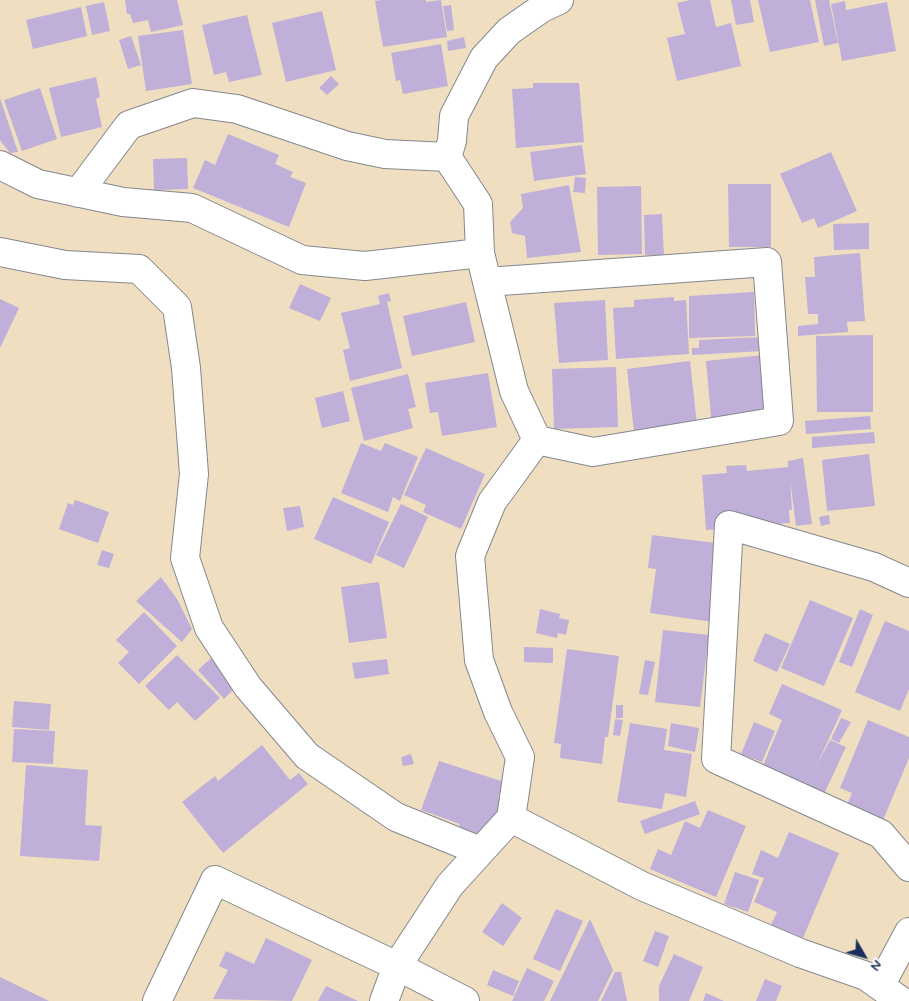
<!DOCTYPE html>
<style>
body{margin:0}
#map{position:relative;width:909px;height:1001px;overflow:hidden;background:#efdfc0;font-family:Mynerve,sans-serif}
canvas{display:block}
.north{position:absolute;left:839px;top:931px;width:50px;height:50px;-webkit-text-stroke:4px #fff;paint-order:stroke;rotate:128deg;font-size:14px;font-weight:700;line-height:20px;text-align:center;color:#1b2f5e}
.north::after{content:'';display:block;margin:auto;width:18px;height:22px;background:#1b2f5e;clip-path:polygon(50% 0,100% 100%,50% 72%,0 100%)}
</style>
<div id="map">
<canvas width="909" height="1001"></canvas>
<div class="north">N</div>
</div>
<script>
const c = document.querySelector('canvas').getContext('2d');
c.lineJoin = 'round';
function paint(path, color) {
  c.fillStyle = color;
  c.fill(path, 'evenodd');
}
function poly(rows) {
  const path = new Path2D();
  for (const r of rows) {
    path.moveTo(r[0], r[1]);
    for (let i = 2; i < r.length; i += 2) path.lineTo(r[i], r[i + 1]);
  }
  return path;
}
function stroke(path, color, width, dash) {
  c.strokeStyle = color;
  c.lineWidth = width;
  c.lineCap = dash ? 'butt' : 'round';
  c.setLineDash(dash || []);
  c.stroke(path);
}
paint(poly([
 [125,0,177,0,183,25,151,32,148,20,133,23,130,14,127,14],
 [382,0,426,0,426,2,441,0,447,37,383,47,375,1],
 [690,0,710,0,716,27,731,23,741,66,677,81,667,38,685,34,677,3],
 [731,0,750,0,754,22,736,25],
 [758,0,810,0,819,42,770,52],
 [815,0,829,0,838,43,824,46],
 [845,1,846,10,887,2,896,51,842,61,831,4],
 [104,2,110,31,92,35,86,6],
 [451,5,454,30,447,31,443,6],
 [81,7,87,36,33,49,26,20],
 [322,11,336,70,286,82,272,23],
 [247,15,262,75,229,82,226,72,214,75,202,25],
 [183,30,192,84,146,91,138,36],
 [131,36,141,65,128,69,119,40],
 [464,37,466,48,448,51,447,41],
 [441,44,448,86,403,94,400,80,396,81,391,53],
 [331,76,339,84,327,95,319,88],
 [96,77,100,97,96,99,102,127,61,137,49,88],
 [533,83,579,83,584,142,516,148,512,89,533,88],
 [40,88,57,139,22,151,4,100],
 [0,98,18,152,10,153,0,140],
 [228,134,279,155,275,164,293,172,290,177,306,183,289,227,193,188,205,160,215,165],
 [582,145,586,174,534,181,530,152],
 [831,152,857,211,818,228,814,218,802,223,780,174],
 [187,158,188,189,154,190,153,159],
 [575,177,586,178,585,193,573,192],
 [728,184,771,184,771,247,729,247],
 [569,185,581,252,527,258,525,236,512,233,510,222,523,208,521,194],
 [641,186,642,254,598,255,597,187],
 [662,214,664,255,645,255,644,215],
 [869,223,869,249,834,250,833,224],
 [860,253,865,321,847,322,848,332,798,336,798,326,818,324,818,314,808,314,805,277,815,277,814,257],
 [300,284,331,298,320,321,289,308],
 [754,292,755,336,689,338,689,296],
 [389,293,391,301,387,302,402,368,350,381,343,350,350,348,341,313,380,304,378,296],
 [674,297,674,301,686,300,689,354,616,359,613,308,634,307,634,300],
 [0,299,19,308,0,348],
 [605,300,608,360,559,363,554,303],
 [466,302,475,342,412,356,403,316],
 [873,335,873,412,817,412,816,336],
 [762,337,763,351,692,355,692,348,699,348,699,340],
 [764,355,769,408,760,409,761,423,712,428,706,361],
 [690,361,697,425,634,432,627,369],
 [616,367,618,427,554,429,552,369],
 [488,373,497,427,442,436,438,412,430,413,425,383],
 [408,374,416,407,408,409,413,428,364,441,351,388],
 [343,391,350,421,322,428,315,398],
 [870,416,871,429,806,434,805,421],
 [874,432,875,443,812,448,812,437],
 [361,443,381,451,385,443,418,457,400,501,393,497,388,512,341,493],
 [426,448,485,474,461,529,423,512,426,505,404,495],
 [869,454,875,506,827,511,822,460],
 [803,458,812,524,796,526,790,479,792,510,789,510,790,523,706,530,702,475,727,473,726,466,746,465,747,471,788,467,788,461],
 [333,497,389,522,371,564,314,539],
 [75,500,109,512,98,543,59,529,68,503,73,505],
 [401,504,428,517,404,568,376,555],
 [300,506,304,527,287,531,283,508],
 [829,515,830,524,821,526,819,517],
 [652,535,723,544,713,622,650,613,656,569,648,568],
 [102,550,114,554,109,568,97,565],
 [161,577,177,599,192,629,182,642,136,601],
 [379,582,387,638,349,643,341,587],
 [810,600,853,618,824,686,781,668],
 [540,609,560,614,559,618,569,620,566,635,558,633,557,638,536,633],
 [860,609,873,615,852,667,839,662],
 [144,612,177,646,139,684,118,663,129,652,116,640],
 [885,621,909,631,909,689,900,711,855,692],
 [663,630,709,635,700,707,655,702],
 [765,633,790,644,777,672,753,661],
 [524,647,553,648,553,663,524,662],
 [567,649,619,656,608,737,605,737,602,764,560,758,561,744,554,743],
 [219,651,245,678,224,699,198,670],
 [177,655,220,698,195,721,177,702,169,710,145,686],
 [387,659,389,674,355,679,352,663],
 [645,660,655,662,648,695,639,694],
 [782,684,842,710,816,767,830,740,846,747,824,794,760,773,782,720,769,714],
 [14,701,51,704,49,730,12,727],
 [616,705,623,705,623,718,616,718],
 [841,718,851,722,839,743,831,739],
 [615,719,623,720,620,736,613,735],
 [868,720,909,737,909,758,881,825,845,810,852,793,840,788],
 [754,722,775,731,762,762,741,754],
 [630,723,667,729,664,750,692,754,686,797,665,793,662,809,617,802],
 [671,723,699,728,695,752,668,746],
 [14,729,55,731,53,764,12,762],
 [262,745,290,780,299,773,308,784,223,853,182,802,215,776,218,781],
 [411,754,414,764,403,766,401,757],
 [439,761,504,782,498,797,505,800,491,840,459,828,460,824,421,810],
 [26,765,88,770,85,825,102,826,99,861,20,856],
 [695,801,700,814,645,834,640,821],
 [708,810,746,826,716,897,650,869,658,849,671,855,685,821,700,828],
 [789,832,839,853,803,938,771,925,777,912,754,902,764,878,752,874,761,850,778,858],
 [735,872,759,880,748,912,724,904],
 [502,903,522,918,503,946,482,932],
 [556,909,583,921,560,971,533,959],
 [590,919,613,970,598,1001,550,1001],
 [655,931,669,936,658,967,643,961],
 [266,938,312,960,292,1001,213,999,228,970,219,966,226,951,254,964],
 [674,954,703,967,689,1001,659,1001,659,986],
 [527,968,554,981,544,1001,512,1001],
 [493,970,519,981,513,996,487,985],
 [615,972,621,972,627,1001,601,1001],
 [0,977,49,1001,0,1001],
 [765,979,782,986,776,1001,756,1001],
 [326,986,358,1001,318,1001],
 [706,993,724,1001,703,1001]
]), '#bfafd9');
const minor = poly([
 [447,157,452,141,454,116,484,58,509,31,542,8,559,0],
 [0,165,38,184,123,202,192,208,302,260,365,266,480,253],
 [78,193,129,125,193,103,237,109,347,146,385,154,447,157,478,204,480,253,487,282,514,391,537,440,593,452,779,421,767,262,487,282],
 [0,252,65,265,139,269,177,307,186,368,194,474,185,558,209,628,248,687,307,756,396,817,480,851],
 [909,583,874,567,729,525,716,759,881,834,909,867],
 [511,818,642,886,800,953,866,976,901,1001],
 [880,986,909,932],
 [157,1001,215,880,397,966,465,1001],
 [384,1001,397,966,450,885,511,818,520,757,498,712,479,660,470,556,492,502,537,440]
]);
stroke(minor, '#85878f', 30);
stroke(minor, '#fff', 28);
</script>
